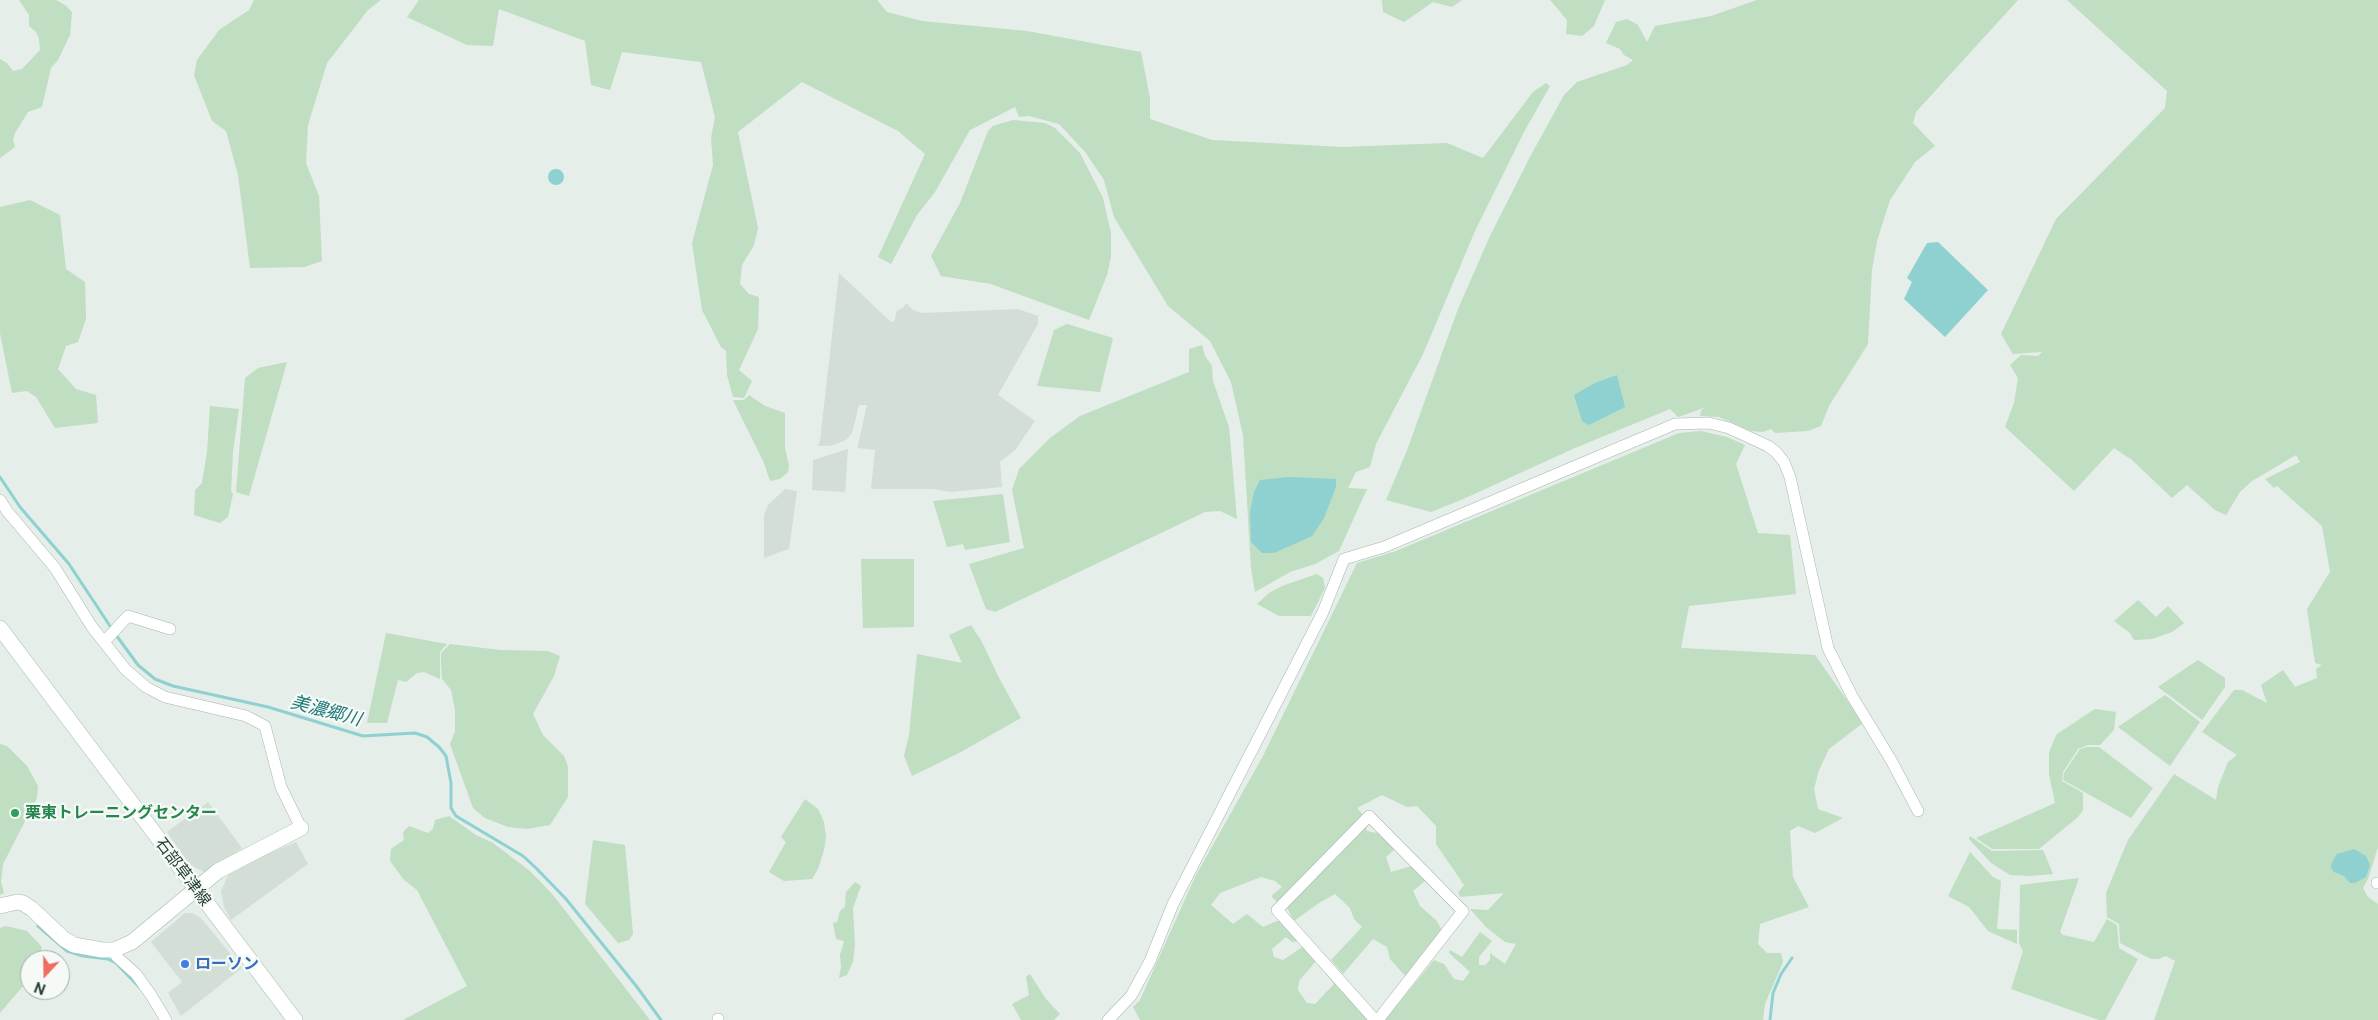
<!DOCTYPE html>
<meta charset="utf-8">
<style>
body{margin:0}
#map{position:relative;width:2378px;height:1020px;overflow:hidden;background:#e5eee8;font-family:"Public Sans",sans-serif}
canvas{display:block}
.north{position:absolute;left:20px;top:950px;width:50px;height:50px;box-sizing:border-box;background:#f6faf7;border:1px solid #a2afa9;border-radius:50%;rotate:201deg;font-size:14px;font-weight:700;line-height:20px;text-align:center;color:#243f34}
.north::after{content:'';display:block;margin:auto;width:18px;height:22px;background:#ee6e62;clip-path:polygon(50% 0,100% 100%,50% 72%,0 100%)}
</style>
<div id="map">
<canvas width="2378" height="1020"></canvas>
<div class="north">N</div>
</div>
<script>
const c = document.querySelector('canvas').getContext('2d');
c.lineJoin = 'round';
function paint(path, color) {
  c.fillStyle = color;
  c.fill(path, 'evenodd');
}
function poly(rows) {
  const path = new Path2D();
  for (const r of rows) {
    if (r.length === 3) {
      path.moveTo(r[0] + r[2], r[1]);
      path.arc(r[0], r[1], r[2], 0, 2 * Math.PI);
      continue;
    }
    path.moveTo(r[0], r[1]);
    for (let i = 2; i < r.length; i += 2) path.lineTo(r[i], r[i + 1]);
  }
  return path;
}
function stroke(path, color, width, dash) {
  c.strokeStyle = color;
  c.lineWidth = width;
  c.lineCap = dash ? 'butt' : 'round';
  c.setLineDash(dash || []);
  c.stroke(path);
}
function label(font, color, halo, rows, align = 'center') {
  c.font = font + ' "Public Sans","Noto Sans JP",sans-serif';
  c.lineWidth = 4.5;
  c.setLineDash([]);
  c.textBaseline = 'middle';
  c.strokeStyle = halo;
  c.fillStyle = color;
  for (const [text, x, y, turn = 0] of rows) {
    c.save();
    c.translate(x, y);
    c.rotate((+turn || 0) * Math.PI / 180);
    c.textAlign = isNaN(turn) ? turn : align;
    if (halo) c.strokeText(text, 0, 0);
    c.fillText(text, 0, 0);
    c.restore();
  }
}
paint(poly([
 [839,273,890,321,894,322,897,311,904,307,906,303,913,310,922,313,1018,309,1038,316,1038,324,998,395,1035,421,1015,450,1000,462,1002,487,951,492,933,489,871,489,875,450,858,448,858,445,867,405,859,405,852,433,846,440,830,446,818,446,820,441],
 [848,449,845,492,812,490,813,460],
 [785,489,797,491,789,549,764,558,764,515,768,505],
 [208,802,242,848,208,872,204,872,189,864,167,832],
 [296,842,308,864,231,920,224,907,221,891,228,875,265,855],
 [185,913,192,913,201,918,242,968,181,1016,168,993,182,982,151,942]
]), '#d3ded7');
paint(poly([
 [19,0,56,0,65,5,72,12,70,35,58,60,51,68,42,107,28,112,15,133,13,140,15,147,0,158,0,59,7,63,13,71,22,69,40,50,39,39,36,32,29,26,29,15],
 [254,0,381,0,368,10,327,63,308,125,306,163,319,196,322,261,304,267,250,268,238,175,226,131,212,121,194,75,197,60,219,30,249,10],
 [419,0,877,0,887,12,922,21,1027,31,1141,52,1150,98,1150,119,1212,140,1343,147,1447,143,1483,158,1533,92,1546,83,1550,86,1524,132,1475,231,1423,354,1376,444,1370,467,1356,472,1348,488,1367,489,1339,551,1315,564,1290,572,1255,592,1251,568,1243,435,1231,382,1210,341,1168,306,1114,217,1104,180,1085,152,1059,124,1029,116,1019,117,1015,107,970,130,935,192,917,215,891,264,878,257,925,154,898,131,802,82,738,132,758,228,754,245,742,265,740,284,749,294,759,297,758,329,739,370,752,381,744,398,733,397,727,375,726,351,721,347,702,310,692,243,713,165,711,138,715,117,701,62,622,52,610,90,591,85,585,41,499,9,493,46,467,45,407,17],
 [1382,0,1462,0,1452,7,1433,2,1404,22,1383,12],
 [1550,0,1605,0,1594,26,1582,36,1566,34,1567,20],
 [1757,0,2018,0,1916,112,1913,123,1935,146,1915,162,1890,200,1877,241,1872,270,1868,344,1829,406,1821,426,1808,431,1775,433,1771,429,1763,432,1751,431,1719,417,1700,416,1701,411,1704,408,1678,417,1670,409,1575,448,1461,500,1431,512,1386,500,1406,453,1458,309,1490,236,1531,155,1564,95,1577,82,1627,65,1633,60,1624,55,1620,49,1606,43,1616,22,1627,19,1638,25,1647,42,1655,26,1711,16],
 [2067,0,2378,0,2378,847,2368,879,2363,888,2368,897,2378,904,2378,1020,2154,1020,2175,961,2166,956,2159,959,2151,959,2120,943,2119,924,2107,917,2106,893,2128,840,2174,774,2216,800,2218,787,2228,762,2237,755,2202,732,2234,690,2242,690,2267,703,2261,685,2283,670,2295,687,2317,678,2316,669,2322,665,2315,663,2307,609,2330,572,2322,526,2277,486,2274,488,2265,479,2300,462,2296,455,2252,481,2240,492,2226,515,2215,510,2187,485,2172,498,2132,460,2114,448,2074,491,2005,427,2014,403,2018,378,2010,365,2021,355,2038,356,2042,352,2013,354,2001,334,2056,219,2165,108,2167,91],
 [1013,120,1045,123,1055,128,1080,153,1103,198,1111,233,1111,257,1107,275,1089,320,991,284,941,276,931,256,960,203,988,131,993,126],
 [30,200,60,215,66,269,85,282,86,319,78,342,66,346,58,369,76,389,96,395,98,423,55,428,36,397,27,391,12,393,0,333,0,207],
 [1067,324,1113,338,1100,392,1037,386,1054,330],
 [1202,345,1205,356,1212,366,1213,381,1229,427,1237,519,1220,511,1205,512,995,612,986,609,969,564,1024,548,1012,490,1019,469,1050,438,1080,416,1189,372,1189,349],
 [287,362,249,496,236,492,245,378,258,368],
 [749,395,765,406,785,413,785,448,789,466,788,472,780,479,770,481,764,463,733,400,744,400],
 [210,406,239,409,233,452,231,491,233,494,228,517,220,523,194,515,195,490,202,483,207,452],
 [1701,431,1727,437,1745,445,1736,464,1758,533,1790,535,1796,594,1689,606,1681,648,1815,655,1863,723,1829,749,1819,770,1814,789,1818,809,1843,818,1815,833,1798,826,1790,831,1793,877,1809,907,1760,924,1758,944,1767,953,1781,953,1783,962,1765,1004,1763,1020,1385,1020,1434,960,1444,964,1454,979,1463,981,1470,972,1449,953,1450,950,1462,957,1480,932,1492,941,1479,957,1479,965,1485,965,1490,960,1490,953,1505,964,1516,944,1505,942,1486,927,1470,909,1488,910,1504,893,1461,897,1458,893,1464,885,1436,844,1436,826,1417,806,1407,807,1382,795,1357,808,1364,816,1367,831,1381,834,1396,848,1386,857,1391,872,1412,866,1426,880,1413,891,1420,906,1437,921,1443,933,1407,978,1390,959,1387,947,1373,939,1343,974,1331,960,1362,927,1354,919,1350,908,1335,894,1319,903,1294,921,1287,908,1294,896,1278,903,1271,896,1282,887,1275,881,1261,877,1220,893,1211,905,1233,924,1247,914,1263,927,1282,919,1300,941,1292,942,1286,937,1272,949,1274,957,1283,960,1304,946,1316,961,1299,981,1298,990,1307,1003,1315,1004,1334,984,1323,970,1325,967,1370,1020,1140,1020,1133,1007,1140,1000,1195,877,1263,756,1357,563,1396,551,1679,433],
 [1003,494,1010,542,965,550,963,544,947,547,933,501],
 [861,559,914,559,914,627,863,628],
 [1317,574,1323,578,1325,588,1311,616,1279,616,1257,604,1269,593,1282,586],
 [2138,600,2156,617,2168,606,2184,623,2172,632,2152,639,2134,640,2130,633,2114,621],
 [971,625,982,642,998,676,1021,718,959,753,912,776,904,756,909,735,917,654,962,663,949,635],
 [386,633,447,644,440,652,440,679,424,672,417,673,406,682,398,680,387,723,367,723],
 [450,644,500,650,548,651,560,656,554,676,533,714,543,735,564,756,568,767,568,797,550,825,527,829,508,827,485,818,473,808,450,744,455,732,455,710,451,690,442,679,441,663,441,653],
 [2198,660,2225,678,2225,687,2202,720,2158,687],
 [2165,695,2200,722,2170,766,2118,727],
 [2095,709,2116,712,2114,730,2100,745,2088,745,2078,749,2063,772,2062,781,2083,793,2083,810,2078,817,2039,849,1992,849,1976,838,2055,803,2049,774,2049,753,2053,742,2057,734],
 [0,744,7,746,27,766,38,786,37,798,3,864,1,882,4,893,0,895],
 [2087,747,2099,747,2153,788,2131,818,2063,780,2064,773,2080,749],
 [805,799,818,809,824,822,826,837,824,850,818,869,812,879,784,881,769,872,786,842,781,837],
 [449,816,476,835,493,843,530,871,553,895,650,1020,403,1020,467,986,417,890,404,880,390,861,391,849,404,840,403,832,409,826,428,833,433,829,435,820],
 [1970,836,1992,851,2043,850,2053,874,2030,876,2010,875,1991,863,1969,839],
 [593,840,625,845,633,934,629,940,618,943,585,904],
 [1970,852,1993,877,2001,881,1997,929,2017,930,2017,944,1988,931,1969,907,1948,896],
 [2079,878,2060,932,2063,935,2094,942,2107,919,2117,925,2119,948,2138,959,2105,1020,2099,1020,2011,989,2023,951,2019,943,2020,885],
 [855,882,861,886,853,908,855,944,853,962,847,975,839,978,841,967,840,955,844,941,836,939,833,923,837,922,840,911,845,907,846,892],
 [6,926,27,931,42,947,39,960,30,960,30,978,0,1013,0,928],
 [1030,974,1046,999,1060,1014,1054,1020,1021,1020,1012,1004,1029,995,1026,977]
]), '#bfdec2');
paint(poly([
 [556,177,8],
 [1938,242,1988,290,1945,337,1904,299,1912,282,1907,278,1927,243],
 [1617,375,1625,407,1589,425,1582,421,1574,395,1595,383],
 [1289,477,1336,479,1336,487,1324,518,1312,536,1274,553,1262,553,1251,542,1250,512,1254,492,1260,480],
 [2354,849,2366,856,2370,865,2366,877,2355,883,2350,883,2344,876,2334,872,2331,868,2332,862,2337,854]
]), '#8fd1d0');
stroke(poly([
 [0,477,20,507,69,564,112,629],
 [116,635,138,665,155,679,173,686,268,707,363,736,415,733,427,737,439,747,446,756,451,783,451,808,456,816,523,856,536,868,566,899,637,987,661,1020],
 [38,926,67,951,83,956,108,959,116,963,140,988],
 [1770,1020,1773,993,1781,974,1792,958]
]), '#8fd1d0', 3);
const street = poly([
 [0,500,7,511,55,568,92,627,126,670,146,687,165,697,246,716,265,726,281,787,301,828],
 [104,642,128,616,170,629],
 [2377,883,2378,883],
 [114,950,117,957,136,974,151,995,166,1020],
 [718,1019,718,1020],
 [1108,1020,1131,996,1150,961,1173,904,1323,612,1344,559,1384,547,1675,424,1709,423,1729,428,1768,446,1776,452,1784,462,1790,477,1828,648,1852,696,1891,760,1918,811],
 [1375,1020,1277,910,1369,816,1463,911,1378,1020]
]);
const secondary = poly([
 [0,628,295,1020],
 [0,906,17,902,23,903,32,909,64,939,74,945,102,950,114,950,132,942,218,871,301,828]
]);
stroke(street, '#a7b6ae', 12);
stroke(secondary, '#a3b9ae', 16);
stroke(street, '#fff', 11);
stroke(secondary, '#fff', 15);
for (const [x, y, r, color] of [
 [15,813,5,"#2e9e5b"],
 [185,964,5,"#3f7fe0"]
]) {
  const dot = new Path2D();
  dot.arc(x, y, r, 0, 2 * Math.PI);
  c.fillStyle = color;
  c.fill(dot);
  stroke(dot, '#f6faf7', 2);
}
label('bold 16px', '#27864d', '#f6faf7', [
 ["栗東トレーニングセンター",25,813]
], 'left');
label('16px', '#243f34', '#f6faf7', [
 ["石部草津線",183,872,53]
]);
label('bold 16px', '#366cbe', '#f6faf7', [
 ["ローソン",195,964]
], 'left');
label('italic 18px', '#1f7a7a', '#f6faf7', [
 ["美濃郷川",326,711,15]
]);
</script>
